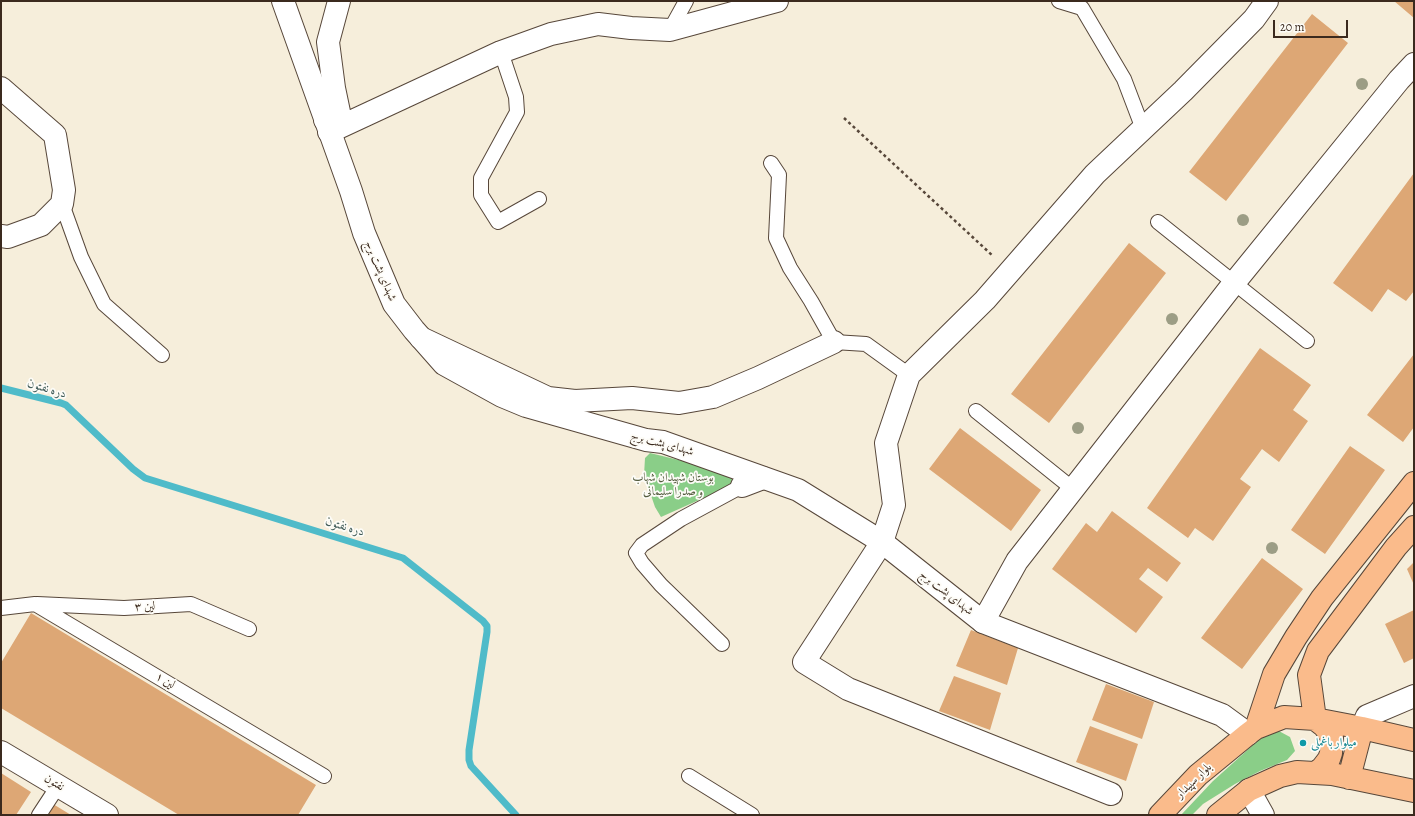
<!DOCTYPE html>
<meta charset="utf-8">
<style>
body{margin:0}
#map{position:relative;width:1415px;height:816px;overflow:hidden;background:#f6eedb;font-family:Alegreya,serif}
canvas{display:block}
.frame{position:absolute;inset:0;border:2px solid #3b2a1e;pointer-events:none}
.scale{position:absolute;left:1273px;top:20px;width:75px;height:18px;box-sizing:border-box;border:2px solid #3b2a1e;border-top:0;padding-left:5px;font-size:12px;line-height:14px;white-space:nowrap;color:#3b2a1e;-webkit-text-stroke:3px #fdfcf7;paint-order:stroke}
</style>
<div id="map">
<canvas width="1415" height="816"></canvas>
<div class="frame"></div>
<div class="scale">20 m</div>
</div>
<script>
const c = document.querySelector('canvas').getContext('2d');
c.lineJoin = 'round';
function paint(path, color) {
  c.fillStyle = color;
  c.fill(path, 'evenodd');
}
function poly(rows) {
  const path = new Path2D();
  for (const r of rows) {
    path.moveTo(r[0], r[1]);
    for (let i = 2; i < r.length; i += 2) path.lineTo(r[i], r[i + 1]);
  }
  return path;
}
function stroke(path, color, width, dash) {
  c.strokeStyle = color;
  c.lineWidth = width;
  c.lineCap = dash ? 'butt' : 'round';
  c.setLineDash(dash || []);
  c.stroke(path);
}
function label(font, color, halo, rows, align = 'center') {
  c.font = font + ' Alegreya,Amiri,serif';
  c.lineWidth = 3.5;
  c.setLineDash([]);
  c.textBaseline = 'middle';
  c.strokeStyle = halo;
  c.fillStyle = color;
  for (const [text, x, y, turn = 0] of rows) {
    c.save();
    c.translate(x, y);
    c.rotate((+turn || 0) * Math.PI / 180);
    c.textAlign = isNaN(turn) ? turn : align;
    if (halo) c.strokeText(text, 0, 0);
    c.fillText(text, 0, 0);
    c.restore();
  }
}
paint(poly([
 [650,453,736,474,737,483,661,517,655,507,644,475,645,458],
 [1277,730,1290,737,1295,751,1287,760,1260,771,1235,784,1203,804,1192,815,1181,815,1213,781,1263,736]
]), '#8ace88');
stroke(poly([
 [1,388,61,403,66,405,133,469,145,478,403,558,483,621,487,626,487,632,469,750,469,760,471,766,516,815]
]), '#4fbbc9', 7);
paint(poly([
 [1394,1,1414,1,1414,18],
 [1312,14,1348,43,1226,201,1189,172],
 [1414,173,1414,291,1406,301,1388,289,1372,312,1333,283],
 [1129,243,1166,273,1049,423,1011,394],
 [1260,348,1311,385,1293,410,1308,421,1279,462,1262,449,1240,479,1251,487,1213,541,1195,528,1188,538,1147,508],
 [1414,354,1414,427,1403,442,1367,415],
 [960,428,1041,490,1011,531,929,469],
 [1350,446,1385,470,1325,554,1291,530],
 [1112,511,1181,563,1167,582,1148,568,1139,579,1163,597,1136,633,1052,569,1086,523,1097,532],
 [1262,558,1303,589,1242,669,1201,638],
 [1414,562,1414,585,1407,569],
 [1414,610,1414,658,1404,663,1385,624],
 [31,613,316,785,298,815,179,815,1,708,1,663],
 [971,630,1018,648,1007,685,956,666],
 [954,676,1001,693,990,730,939,711],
 [1106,684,1154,702,1142,739,1092,720],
 [1090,726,1138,744,1126,781,1076,762],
 [1,773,31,792,16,815,1,815],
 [53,804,71,815,46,815]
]), '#dda775');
const service = poly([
 [1059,1,1082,8,1124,79,1143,129],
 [670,30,686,1],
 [501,52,516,97,517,112,481,178,481,195,498,222,539,199],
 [771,163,779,175,776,238,790,268,811,301,834,342,866,344,909,375],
 [62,204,81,257,104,304,162,355],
 [1158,222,1307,341],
 [976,411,1073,489],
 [37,604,124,608,191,604,249,629],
 [1,608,35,604,324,776],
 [722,644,661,585,642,563,636,553,642,545,681,519,742,486,742,478],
 [689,776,752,815],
 [39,815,58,786]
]);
const minor = poly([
 [1,88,55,135,64,190,62,204,41,225,8,237,1,236],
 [325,120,339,112,334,88,328,42,339,1],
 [329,132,501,52,551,34,598,24,631,28,670,30,777,1],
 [421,338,548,398,575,401,632,398,679,403,713,397,758,378,834,342],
 [742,486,763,478],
 [983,622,1017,561,1234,283,1399,80,1414,64],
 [1362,728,1367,716,1414,696],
 [1,752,107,815],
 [1249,790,1263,815],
 [1111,794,848,689,804,662,882,542,894,505,886,443,909,375,985,300,1095,174,1183,91,1254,19,1267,1]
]);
const tertiary = poly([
 [283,1,351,191,364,233,394,304,414,330,444,364,502,396,526,406,646,440,663,442,798,490,882,542,983,622,1222,715,1248,734]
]);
const primary = poly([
 [1315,719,1309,675,1318,651,1396,547,1414,527],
 [1315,719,1324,726,1332,737,1331,753,1329,759,1322,768,1316,773],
 [1256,728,1274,674,1296,637,1322,598,1414,483],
 [1349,778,1362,728],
 [1160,815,1198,775,1248,734,1256,728,1284,717,1315,719,1362,728,1414,740],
 [1218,815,1249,790,1280,776,1297,772,1332,774,1414,791]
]);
stroke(service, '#57473a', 16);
stroke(minor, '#57473a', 24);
stroke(tertiary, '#57473a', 24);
stroke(primary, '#57473a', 24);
stroke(poly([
 [844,118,993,256]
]), '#57473a', 2.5, [3, 3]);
stroke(service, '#fff', 14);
stroke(minor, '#fff', 22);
stroke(tertiary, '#fff', 22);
stroke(primary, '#fabb8b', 22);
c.fillStyle = '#9c9d85';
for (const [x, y] of [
 [1362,84],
 [1243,220],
 [1172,319],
 [1078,428],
 [1272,548]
]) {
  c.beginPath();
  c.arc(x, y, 6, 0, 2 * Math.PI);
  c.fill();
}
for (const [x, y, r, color] of [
 [1303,743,4,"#0f9aa8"]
]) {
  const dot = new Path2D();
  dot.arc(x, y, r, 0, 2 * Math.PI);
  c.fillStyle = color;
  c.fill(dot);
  stroke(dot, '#fdfcf7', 1.5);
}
label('12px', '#3b2a1e', '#fdfcf7', [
 ["شهدای پشت برج",380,271,67],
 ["شهدای پشت برج",662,444,15],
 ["شهدای پشت برج",946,593,38],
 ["لین ۳",145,607,-3],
 ["لین ۱",165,681,31],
 ["بلوار سپیدار",1194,781,-44],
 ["نفتون",54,783,31]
]);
label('12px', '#535b3e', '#fdfcf7', [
 ["بوستان شهیدان شهاب",673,478],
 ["و صدرا سلیمانی",673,492]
]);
label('12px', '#0d838f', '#fdfcf7', [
 ["میلوار باغملی",1311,743]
], 'left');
label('italic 13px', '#425d5a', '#fdfcf7', [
 ["دره نفتون",47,389,17],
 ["دره نفتون",345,527,17]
]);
</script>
